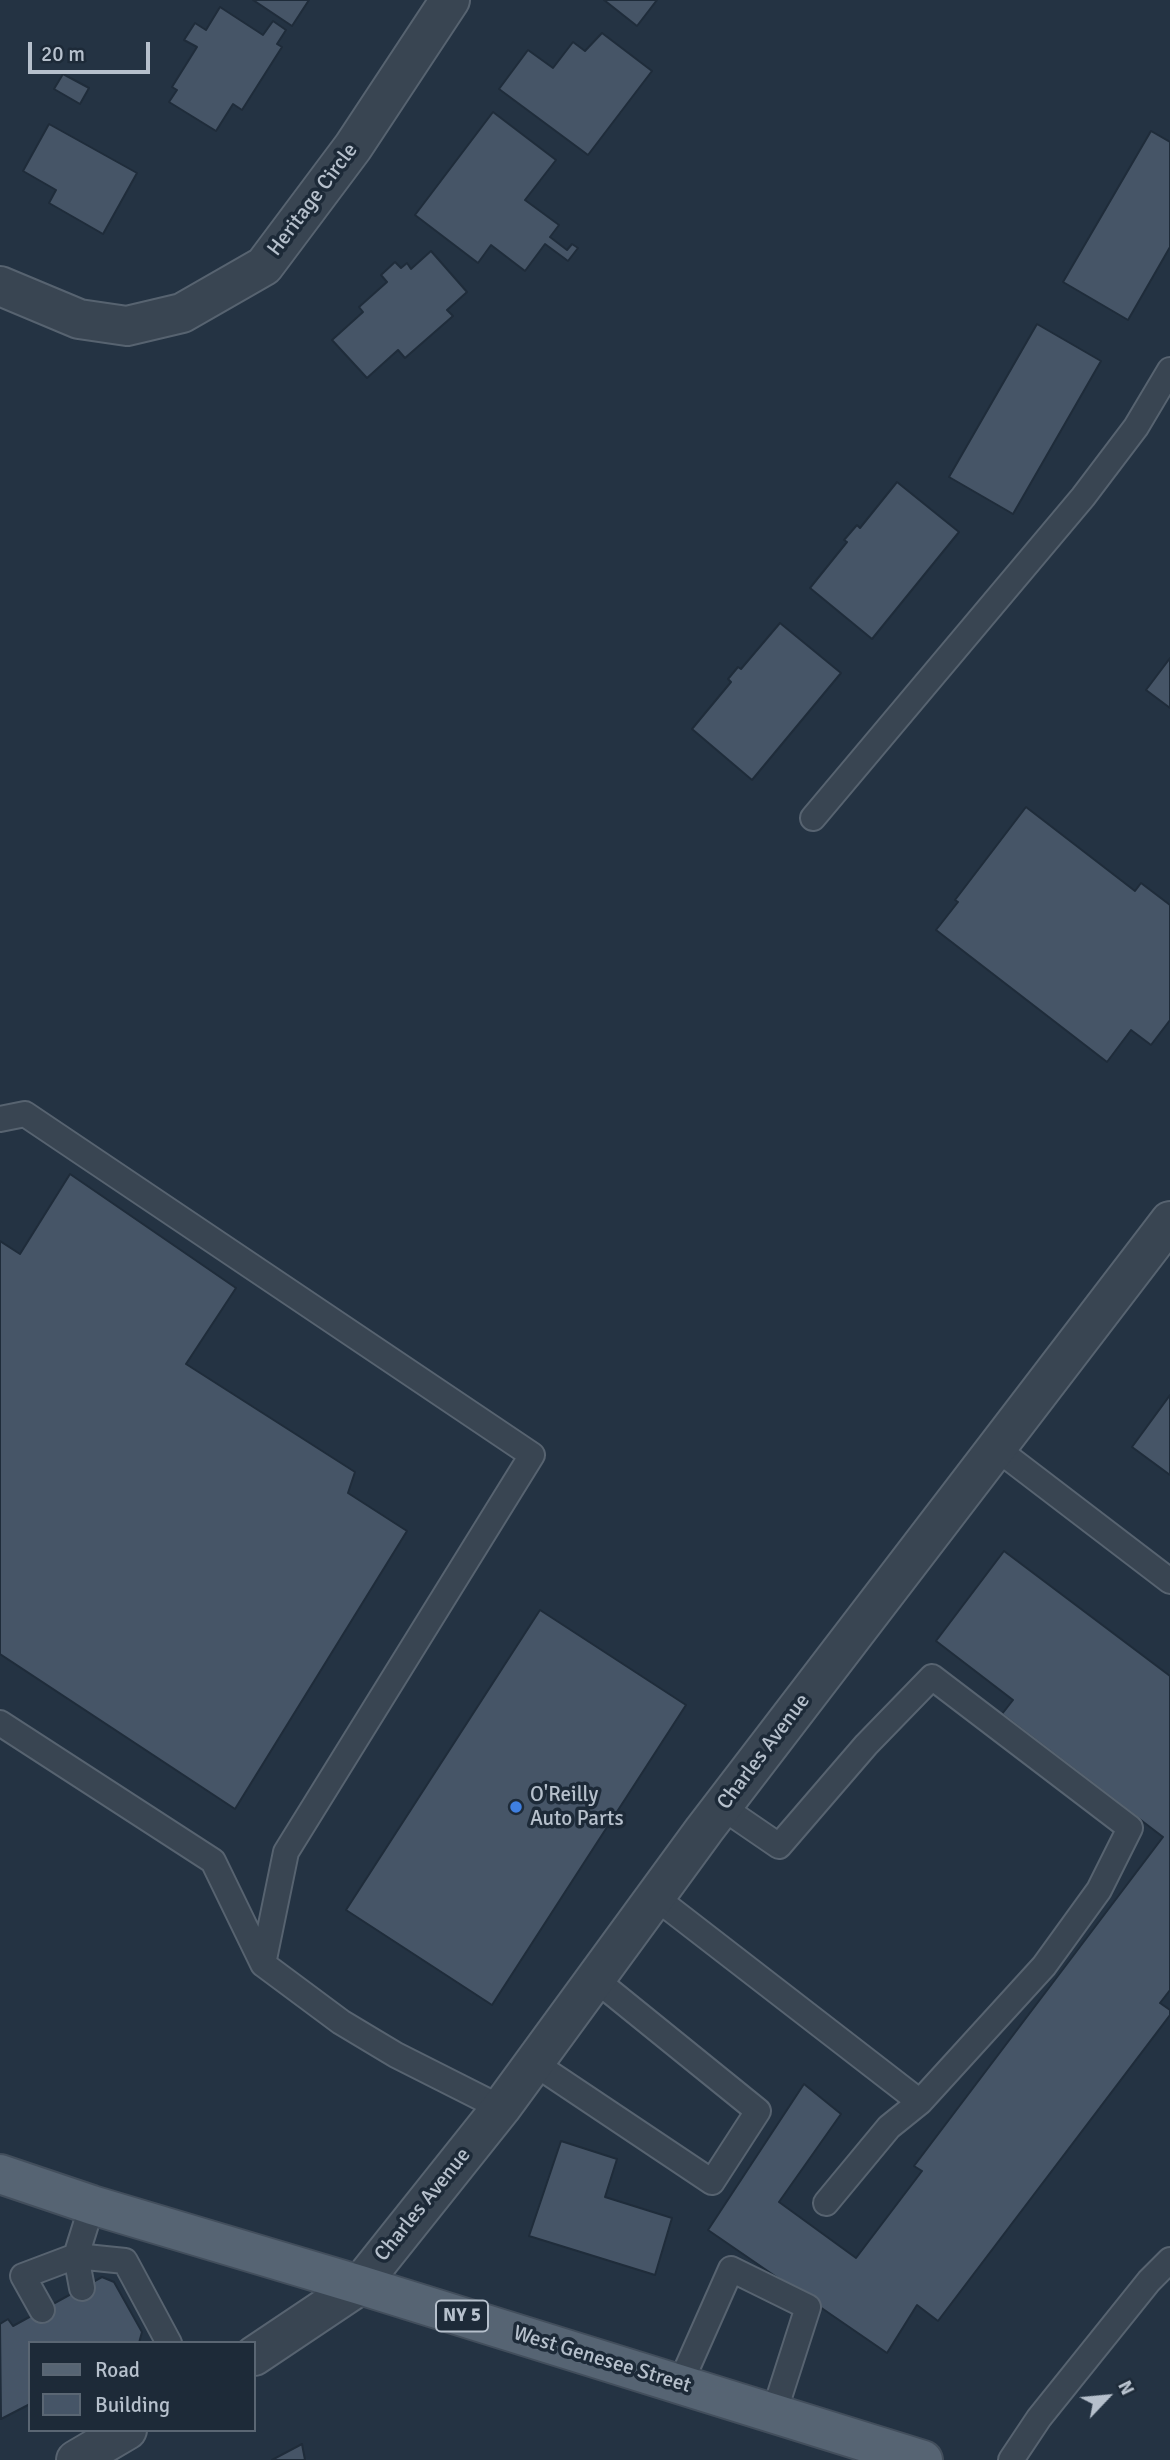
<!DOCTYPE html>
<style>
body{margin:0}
#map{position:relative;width:1170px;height:2460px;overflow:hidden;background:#243343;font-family:Signika,sans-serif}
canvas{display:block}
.legend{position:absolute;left:28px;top:2341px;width:228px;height:91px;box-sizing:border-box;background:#1d2a38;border:2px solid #5a6673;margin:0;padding:9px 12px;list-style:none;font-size:21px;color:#b6c0cc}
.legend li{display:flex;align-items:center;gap:14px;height:35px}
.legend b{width:35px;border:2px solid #5a6673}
.north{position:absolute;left:1072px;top:2362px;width:70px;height:70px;-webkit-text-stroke:5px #1d2a38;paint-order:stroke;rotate:64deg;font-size:19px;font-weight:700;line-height:28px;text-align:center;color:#b6c0cc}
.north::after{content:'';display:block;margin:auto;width:24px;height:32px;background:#b6c0cc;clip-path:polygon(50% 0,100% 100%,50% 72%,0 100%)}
.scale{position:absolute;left:28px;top:42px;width:122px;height:32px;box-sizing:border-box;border:4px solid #b6c0cc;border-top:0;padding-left:9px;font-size:21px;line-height:24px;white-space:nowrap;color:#b6c0cc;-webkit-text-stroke:5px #1d2a38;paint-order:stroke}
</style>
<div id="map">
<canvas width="1170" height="2460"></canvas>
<ul class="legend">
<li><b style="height:9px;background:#566473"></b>Road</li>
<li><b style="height:19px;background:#465567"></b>Building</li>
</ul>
<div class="north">N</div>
<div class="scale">20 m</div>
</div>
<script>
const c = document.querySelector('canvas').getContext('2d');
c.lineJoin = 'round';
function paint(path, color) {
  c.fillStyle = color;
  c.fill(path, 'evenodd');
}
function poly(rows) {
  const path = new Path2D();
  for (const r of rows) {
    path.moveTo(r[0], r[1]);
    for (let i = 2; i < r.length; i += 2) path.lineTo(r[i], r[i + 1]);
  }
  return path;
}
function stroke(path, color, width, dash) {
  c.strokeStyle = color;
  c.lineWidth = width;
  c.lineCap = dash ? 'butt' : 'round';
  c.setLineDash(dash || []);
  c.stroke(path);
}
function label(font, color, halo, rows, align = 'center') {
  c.font = font + ' Signika,sans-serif';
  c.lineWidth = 7;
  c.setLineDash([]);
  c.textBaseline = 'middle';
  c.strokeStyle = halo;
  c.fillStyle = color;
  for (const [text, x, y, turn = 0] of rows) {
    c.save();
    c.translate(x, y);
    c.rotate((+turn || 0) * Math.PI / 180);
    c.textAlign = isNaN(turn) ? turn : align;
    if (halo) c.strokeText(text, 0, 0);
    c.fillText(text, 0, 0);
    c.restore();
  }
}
const building = poly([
 [253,0,309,0,292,26,253,0],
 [604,0,657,0,637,26,604,0],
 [220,7,263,35,273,21,286,30,277,44,282,47,242,110,233,104,216,131,169,102,177,90,172,87,197,47,184,40,195,23,206,30,220,7],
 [602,33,652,71,588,155,499,89,528,50,553,68,573,42,585,51,602,33],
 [63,74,89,88,80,104,54,89,63,74],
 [493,112,556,160,525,200,559,225,550,237,567,250,572,244,578,248,568,261,545,244,525,271,491,245,478,263,415,215,493,112],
 [49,124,137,173,103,234,49,203,56,190,23,171,49,124],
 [1151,131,1170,142,1170,247,1128,320,1063,282,1151,131],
 [431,251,467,292,447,310,453,316,405,358,398,350,367,378,332,340,363,312,359,307,387,282,381,275,395,262,401,268,407,263,411,269,431,251],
 [1037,324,1101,361,1013,514,949,477,1037,324],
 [897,482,959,532,872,639,810,588,847,542,844,540,857,525,860,528,897,482],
 [780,623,841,673,752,780,692,729,731,682,728,679,738,667,741,669,780,623],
 [1170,658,1170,708,1146,690,1170,658],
 [1026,807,1135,891,1141,883,1170,905,1170,1020,1151,1045,1131,1030,1107,1062,936,930,958,902,955,900,1026,807],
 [70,1174,236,1288,186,1364,355,1472,348,1493,407,1531,235,1809,0,1654,0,1241,20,1254,70,1174],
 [1170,1395,1170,1475,1132,1447,1170,1395],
 [1004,1551,1170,1676,1170,1990,1160,2003,1170,2010,1170,2015,938,2321,917,2305,887,2353,708,2230,804,2084,841,2114,779,2202,856,2258,922,2171,914,2166,1163,1837,1002,1714,1013,1700,936,1641,1004,1551],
 [540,1610,686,1705,492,2005,346,1910,540,1610],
 [561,2141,617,2159,605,2197,672,2218,655,2275,529,2236,561,2141],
 [102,2277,114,2282,142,2332,139,2343,30,2343,30,2404,1,2419,0,2324,8,2319,13,2326,102,2277],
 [302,2444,305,2460,272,2460,302,2444]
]);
paint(building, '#465567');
stroke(building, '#1f2c3a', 2);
const service = poly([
 [813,818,1083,497,1136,427,1170,370],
 [0,1119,25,1114,532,1455,286,1852,263,1964],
 [996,1448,1170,1581],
 [0,1723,213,1861,263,1964,341,2022,396,2055,501,2108],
 [655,1897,920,2102,1044,1966,1099,1890,1130,1828,932,1677,866,1745,779,1846,722,1807],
 [534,2063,712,2182,758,2111,595,1979],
 [826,2203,889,2127,920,2102],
 [92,2205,76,2256,125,2261,169,2343],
 [42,2310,23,2276,76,2256,82,2288],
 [680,2384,731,2269,808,2307,774,2413],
 [1011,2460,1039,2418,1149,2281,1170,2260]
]);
const minor = poly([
 [0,286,79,319,127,326,182,313,264,266,353,147,450,0]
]);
const tertiary = poly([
 [254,2356,360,2285,501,2108,704,1830,1170,1221],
 [76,2460,127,2430]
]);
const primary = poly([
 [0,2174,92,2205,360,2285,923,2460]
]);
stroke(service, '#576370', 28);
stroke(minor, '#576370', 42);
stroke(tertiary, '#576370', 42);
stroke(primary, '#424e5c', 42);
stroke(service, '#394552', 24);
stroke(minor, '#394552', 38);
stroke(tertiary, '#394552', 38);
stroke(primary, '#566473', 38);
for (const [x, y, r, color] of [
 [516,1807,7,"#3f7fe0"]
]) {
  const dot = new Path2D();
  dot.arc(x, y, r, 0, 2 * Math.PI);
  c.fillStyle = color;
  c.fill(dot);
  stroke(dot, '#1d2a38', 2.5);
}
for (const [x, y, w] of [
 [462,2316,52]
]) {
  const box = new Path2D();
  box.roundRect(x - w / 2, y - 15.5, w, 31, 5);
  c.fillStyle = '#1d2a38';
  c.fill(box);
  stroke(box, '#b6c0cc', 2);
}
label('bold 19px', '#b6c0cc', null, [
 ["NY 5",462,2316]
]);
label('21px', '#b6c0cc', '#1d2a38', [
 ["Heritage Circle",313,200,-53],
 ["Charles Avenue",764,1752,-53],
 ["Charles Avenue",423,2205,-51],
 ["West Genesee Street",602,2360,17]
]);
label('21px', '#b6c0cc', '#1d2a38', [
 ["O'Reilly",530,1795],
 ["Auto Parts",530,1819]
], 'left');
</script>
